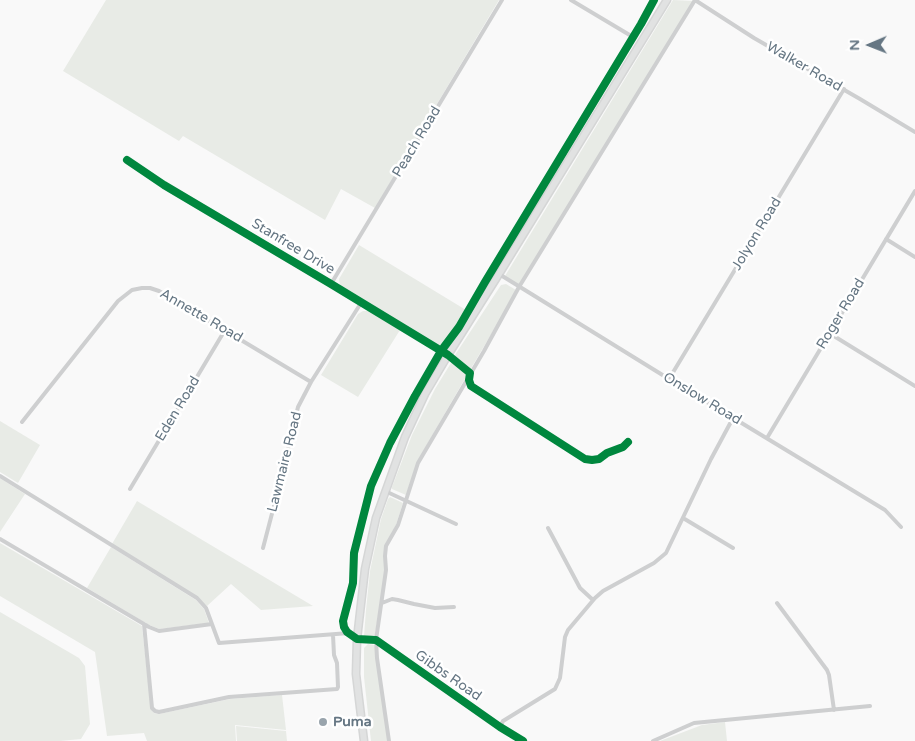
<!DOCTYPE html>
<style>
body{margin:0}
#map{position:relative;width:915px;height:741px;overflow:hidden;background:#f9f9f9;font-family:"Varela Round",sans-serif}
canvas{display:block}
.north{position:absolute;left:845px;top:20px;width:50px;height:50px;-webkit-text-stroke:4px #fff;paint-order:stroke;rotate:269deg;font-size:14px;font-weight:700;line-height:20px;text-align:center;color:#657683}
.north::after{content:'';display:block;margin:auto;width:18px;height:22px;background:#657683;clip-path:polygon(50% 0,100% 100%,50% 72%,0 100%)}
</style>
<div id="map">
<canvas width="915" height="741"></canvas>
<div class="north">N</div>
</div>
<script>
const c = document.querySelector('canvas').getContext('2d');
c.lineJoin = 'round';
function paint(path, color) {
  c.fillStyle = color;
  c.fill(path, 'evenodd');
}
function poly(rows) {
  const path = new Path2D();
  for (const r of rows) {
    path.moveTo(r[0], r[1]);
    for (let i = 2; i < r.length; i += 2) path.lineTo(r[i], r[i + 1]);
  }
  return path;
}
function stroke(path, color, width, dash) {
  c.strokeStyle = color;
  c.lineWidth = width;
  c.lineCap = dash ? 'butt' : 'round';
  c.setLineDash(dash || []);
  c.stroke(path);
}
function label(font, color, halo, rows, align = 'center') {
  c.font = font + ' "Varela Round",sans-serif';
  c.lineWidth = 5;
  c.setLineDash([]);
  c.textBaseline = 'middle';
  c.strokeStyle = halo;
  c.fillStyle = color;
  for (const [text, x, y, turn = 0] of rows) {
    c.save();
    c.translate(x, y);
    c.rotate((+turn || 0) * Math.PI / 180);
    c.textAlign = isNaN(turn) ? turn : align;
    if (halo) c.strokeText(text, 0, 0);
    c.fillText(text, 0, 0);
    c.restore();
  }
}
paint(poly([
 [106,0,499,0,375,208,341,189,325,220,183,136,179,141,63,71],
 [673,0,694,1,519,285,505,276],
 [359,245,466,310,442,346,438,347,344,290,340,285,339,279],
 [506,284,516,290,505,311,470,370,456,359,455,355,501,285],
 [363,311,369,311,400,330,358,397,321,375,358,314],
 [451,363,456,364,464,370,467,375,417,462,406,495,392,489,392,487,412,435,435,389],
 [0,421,40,445,18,483,0,472],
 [0,478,25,494,0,532],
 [390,497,403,503,396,525,385,545,385,570,375,635,367,637,364,636,366,610,370,571,381,519,388,499],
 [137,501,313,606,261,610,231,584,207,606,112,544],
 [0,543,142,626,151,709,154,713,159,714,230,699,282,695,286,730,235,725,236,741,147,741,144,733,107,736,95,652,0,596],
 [111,547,196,600,204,609,209,623,159,629,149,625,87,588],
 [0,612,79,658,85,666,90,724,81,739,60,741,0,741],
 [368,644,374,645,375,647,388,741,371,741,364,677,364,648],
 [725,722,727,741,660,741,702,725],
 [236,726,286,731,287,741,237,741]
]), '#e8ebe6');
const trunk = poly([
 [364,741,356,674,357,639,365,569,376,518,405,437,425,394,448,355,499,274,667,0]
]);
stroke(trunk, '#d5d6d6', 9);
stroke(poly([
 [571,0,633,37],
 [695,0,754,38,860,99,915,132],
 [127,160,164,185,331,284,448,355,470,373,469,380,471,386,585,459,592,460,599,459,607,453,623,447,628,442],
 [886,239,915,257],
 [499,274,669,379,885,510,901,527],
 [331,284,502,0],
 [829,333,915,386],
 [669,379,844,89],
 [22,422,118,301,132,290,142,288,150,288,159,291,166,295,311,382],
 [767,438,915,191],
 [0,476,197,598,206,608,219,643,349,633],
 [130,489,225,330],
 [385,491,456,524],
 [683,518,733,548],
 [548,528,580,588,593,600],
 [0,539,149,627,159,631,212,624],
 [263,548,280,483,298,407,311,382,361,303],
 [382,603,392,599,398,600,414,604,435,608,454,607],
 [777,603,827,670,829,675,834,710],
 [144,624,152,708,155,711,159,712,229,697,337,689,338,687,337,663,334,655,333,635],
 [500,727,503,721,555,689,560,678,565,637,568,630,595,598,603,591,654,563,666,553,711,459,733,418],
 [389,741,377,658,376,640,386,570,385,556,386,546,398,525,418,463,484,351,519,287,695,0],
 [523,741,500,727,376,640,357,639,347,632,344,627,343,621,353,583,354,553,371,486,390,443,415,396,441,351,459,327,485,282,641,24,654,0],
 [653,741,694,723,870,706]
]), '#cecfd0', 4);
stroke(trunk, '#e1e2e2', 6);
stroke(poly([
 [127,160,164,185,331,284,448,355,470,373,469,380,471,386,585,459,592,460,599,459,607,453,623,447,628,442],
 [523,741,500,727,376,640,357,639,347,632,344,627,343,621,353,583,354,553,371,486,390,443,415,396,441,351,459,327,485,282,641,24,654,0]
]), '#00873e', 8);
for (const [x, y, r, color] of [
 [323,722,5,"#99a4ac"]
]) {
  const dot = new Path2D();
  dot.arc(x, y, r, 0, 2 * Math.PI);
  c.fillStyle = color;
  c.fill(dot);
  stroke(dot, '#fff', 2);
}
label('14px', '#657683', '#fff', [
 ["Walker Road",804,67,30],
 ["Peach Road",417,142,-59],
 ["Jolyon Road",757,234,-59],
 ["Stanfree Drive",293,247,31],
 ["Roger Road",841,314,-59],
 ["Annette Road",201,316,30],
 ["Onslow Road",702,399,31],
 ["Eden Road",178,409,-59],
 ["Lawmaire Road",285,462,-76],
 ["Gibbs Road",448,676,35]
]);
label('bold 14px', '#657683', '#fff', [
 ["Puma",333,722]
], 'left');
</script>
